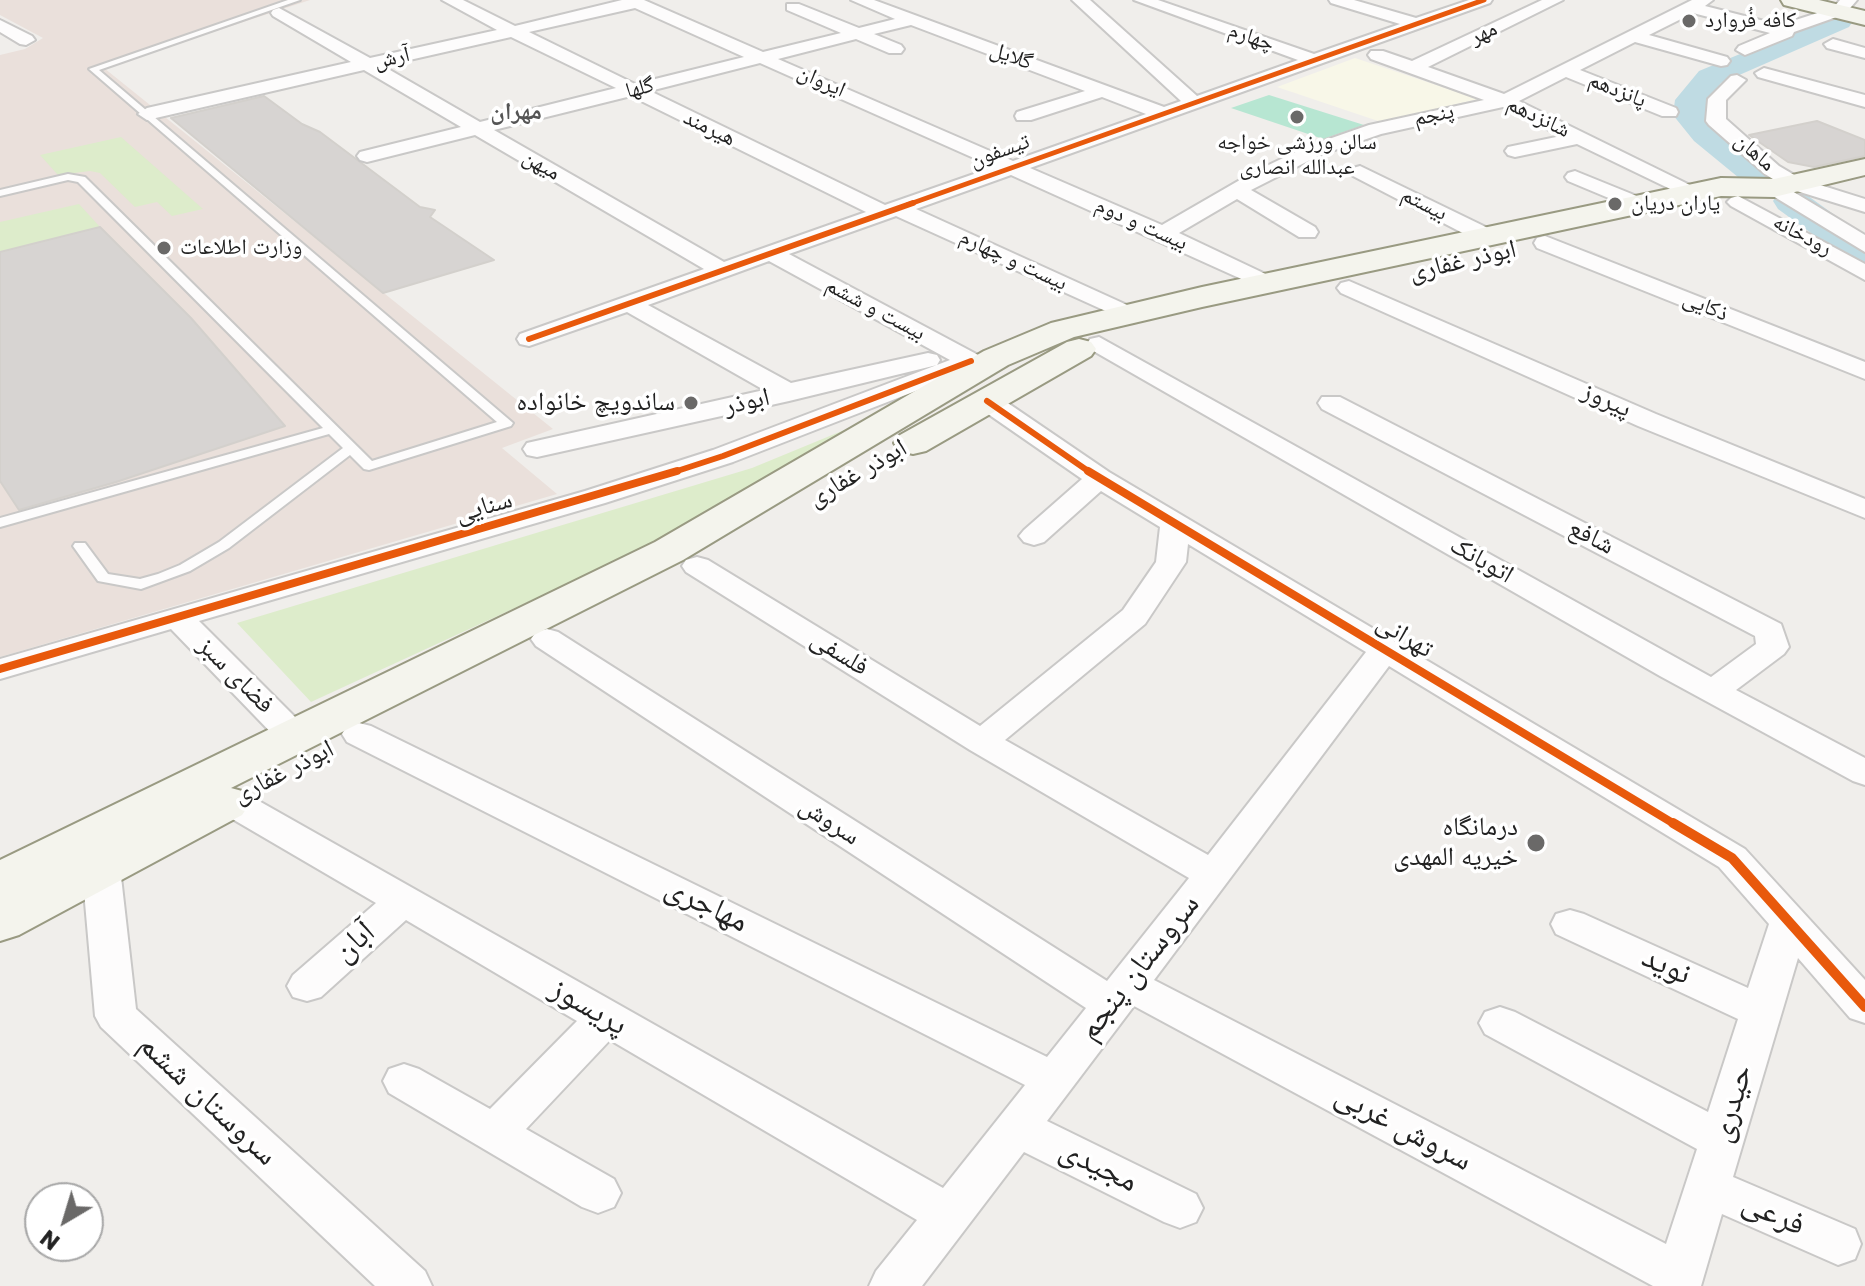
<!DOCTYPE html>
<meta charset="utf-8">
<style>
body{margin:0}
#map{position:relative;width:1865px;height:1286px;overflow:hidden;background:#f0eeeb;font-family:Poppins,sans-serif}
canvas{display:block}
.north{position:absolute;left:24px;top:1182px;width:80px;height:80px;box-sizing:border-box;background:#fff;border:2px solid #a7a7a7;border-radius:50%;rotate:218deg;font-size:22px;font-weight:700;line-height:32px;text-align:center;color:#222}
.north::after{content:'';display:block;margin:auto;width:28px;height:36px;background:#6a6968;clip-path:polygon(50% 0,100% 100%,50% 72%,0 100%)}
</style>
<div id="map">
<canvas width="1865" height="1286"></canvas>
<div class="north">N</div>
</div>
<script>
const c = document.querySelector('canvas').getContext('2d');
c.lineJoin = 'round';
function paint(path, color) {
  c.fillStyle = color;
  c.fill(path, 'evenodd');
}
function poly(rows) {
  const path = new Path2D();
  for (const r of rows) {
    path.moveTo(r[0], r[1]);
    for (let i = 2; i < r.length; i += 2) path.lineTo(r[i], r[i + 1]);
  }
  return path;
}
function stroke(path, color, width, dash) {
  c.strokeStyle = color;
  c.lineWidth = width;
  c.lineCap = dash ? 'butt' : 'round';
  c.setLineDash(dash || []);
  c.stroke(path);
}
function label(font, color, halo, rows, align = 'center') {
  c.font = font + ' Poppins,"Noto Naskh Arabic",sans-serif';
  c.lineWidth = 7;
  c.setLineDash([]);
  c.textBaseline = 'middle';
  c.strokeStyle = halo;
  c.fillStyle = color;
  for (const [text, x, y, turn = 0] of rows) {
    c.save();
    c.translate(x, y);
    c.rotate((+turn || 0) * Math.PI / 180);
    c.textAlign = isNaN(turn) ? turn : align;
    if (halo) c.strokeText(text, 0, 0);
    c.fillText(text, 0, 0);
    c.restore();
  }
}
paint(poly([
 [1355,58,1478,99,1381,122,1277,87]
]), '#f8f7e8');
paint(poly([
 [0,0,310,0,104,68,553,429,502,448,557,494,0,657,0,55,25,49,43,38,0,15]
]), '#eae0db');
paint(poly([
 [121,137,203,209,172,216,157,202,135,207,100,173,90,171,58,175,40,155],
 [79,204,100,227,0,252,0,222],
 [905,405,773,489,311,702,237,623,752,468]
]), '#ddeccb');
paint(poly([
 [1269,95,1364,125,1323,139,1231,108]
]), '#b7e6d2');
paint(poly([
 [1839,13,1849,15,1853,21,1849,27,1721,83,1707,101,1705,114,1718,127,1768,168,1773,175,1768,182,1756,185,1744,182,1694,141,1673,115,1675,100,1699,71,1839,13],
 [1791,190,1804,193,1865,237,1865,266,1852,263,1778,209,1773,201,1778,193,1791,190]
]), '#bfdbe3');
const building = poly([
 [264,96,302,124,320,132,420,207,435,210,430,217,494,260,383,293,171,118,264,96],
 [1817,121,1865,140,1865,156,1814,167,1788,162,1749,135,1817,121],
 [100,227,191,318,285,426,116,482,19,510,0,481,0,252,100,227]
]);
paint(building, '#d7d4d2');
stroke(building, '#d3d0cc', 2);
const service = poly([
 [288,0,300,0,99,70,513,423,511,426,369,470,364,469,350,455,229,548,190,571,141,589,98,581,73,546,75,543,85,543,108,574,140,579,158,574,180,565,219,542,343,448,329,434,0,527,0,518,323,428,78,182,68,180,0,196,0,190,68,174,85,177,372,461,497,422,89,69,288,0]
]);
const minor = poly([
 [442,0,463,0,515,26,622,0,644,0,763,52,841,33,787,10,787,4,799,4,859,28,895,19,851,0,874,0,1164,107,1181,101,1072,0,1090,0,1197,96,1298,60,1134,0,1158,0,1314,54,1400,24,1331,3,1329,0,1354,0,1416,18,1469,0,1492,0,1490,3,1030,168,1162,225,1252,173,1306,147,1369,125,1484,100,1371,59,1368,55,1371,51,1383,51,1412,61,1542,0,1563,0,1428,67,1504,94,1692,0,1713,0,1705,6,1780,25,1833,8,1840,0,1857,0,1845,14,1794,32,1792,36,1745,55,1736,50,1739,46,1770,33,1693,13,1649,35,1727,57,1730,61,1727,65,1721,66,1635,42,1580,70,1676,108,1678,112,1676,116,1662,116,1566,77,1519,101,1700,190,1703,194,1700,198,1693,200,1577,144,1515,157,1508,155,1505,151,1508,147,1561,136,1503,107,1381,134,1320,155,1251,190,1315,227,1318,232,1315,237,1299,237,1237,199,1179,233,1276,279,1280,284,1276,289,1268,291,1011,175,916,209,1138,310,1142,315,1138,320,1130,322,896,216,789,254,980,356,984,361,980,366,733,462,605,503,199,621,306,728,311,736,306,744,294,747,282,744,171,629,0,679,0,659,585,491,713,450,950,360,769,261,648,305,791,383,928,353,937,355,940,360,937,365,789,401,537,457,527,455,523,449,527,443,764,390,627,312,529,346,520,344,517,339,520,334,704,269,475,135,367,162,360,160,357,156,360,152,461,127,364,70,147,120,138,114,147,108,351,62,273,16,271,13,273,10,279,8,370,58,497,30,442,0],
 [635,8,744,57,635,84,529,32,635,8],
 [911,25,1085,91,1017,112,1015,116,1017,120,1031,120,1102,97,1146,114,1013,161,778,59,856,39,889,53,901,53,904,49,901,45,874,34,911,25],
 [511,37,616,88,480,122,383,66,511,37],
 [760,63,994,167,885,205,650,91,760,63],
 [631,96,866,212,724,262,494,130,631,96],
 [0,20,32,36,35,40,26,45,20,44,0,32,0,20],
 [1833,39,1865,48,1865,58,1827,48,1824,44,1833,39],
 [1764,68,1865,95,1865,107,1758,77,1755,73,1764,68],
 [1737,75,1746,80,1726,100,1726,119,1779,166,1801,179,1865,199,1865,212,1787,188,1865,235,1865,252,1773,196,1770,192,1773,188,1787,188,1765,174,1709,125,1706,121,1708,99,1731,76,1737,75],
 [1360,166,1496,232,1499,237,1496,242,1480,242,1353,176,1350,172,1353,168,1360,166],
 [1575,171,1649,201,1653,205,1642,211,1635,209,1568,181,1565,177,1568,173,1575,171],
 [1738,196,1865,264,1865,280,1731,206,1727,202,1731,198,1738,196],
 [1545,236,1865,362,1865,379,1537,248,1534,243,1537,238,1545,236],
 [1349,281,1656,414,1865,499,1865,518,1638,426,1341,293,1337,288,1341,283,1349,281],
 [1099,337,1711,677,1756,644,1755,636,1322,409,1318,403,1322,397,1340,397,1781,624,1789,647,1784,654,1736,690,1865,758,1865,785,1853,781,1660,676,1090,349,1087,344,1090,339,1099,337],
 [987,393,996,395,1109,472,1745,849,1865,980,1865,1023,1850,1018,1798,958,1733,1177,1855,1229,1861,1244,1855,1259,1838,1265,1722,1214,1701,1286,1653,1286,1134,1006,1047,1121,1196,1194,1203,1208,1196,1222,1180,1228,1164,1222,1024,1152,922,1286,869,1286,876,1271,917,1220,610,1040,526,1129,614,1179,621,1193,614,1207,598,1213,582,1207,389,1093,383,1081,389,1069,404,1064,419,1069,490,1109,577,1021,406,920,321,997,307,1001,293,997,287,986,293,975,376,903,217,810,212,801,217,792,230,789,243,792,943,1188,1025,1085,347,742,342,734,347,726,359,723,371,726,1047,1057,1086,1008,536,646,531,639,536,632,547,629,558,632,1107,981,1189,878,970,750,686,572,682,566,686,560,697,557,708,560,980,726,1123,610,1156,562,1160,527,1101,491,1044,542,1034,545,1024,542,1019,536,1024,530,1082,479,978,407,974,401,978,395,987,393],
 [1188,544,1366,652,1208,855,1005,740,1145,624,1186,562,1188,544],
 [1389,666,1719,867,1769,924,1748,988,1584,914,1570,910,1556,914,1551,924,1556,934,1738,1019,1708,1112,1515,1012,1500,1007,1485,1012,1479,1023,1485,1034,1697,1149,1666,1244,1154,980,1389,666],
 [101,855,114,859,120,868,136,1009,425,1271,432,1286,375,1286,101,1027,95,1016,82,868,88,859,101,855]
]);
const secondary = poly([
 [1781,0,1819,0,1865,11,1865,25,1784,5,1781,0],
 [1865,159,1865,175,1774,197,1721,196,1202,307,1074,337,1008,365,683,560,231,788,242,791,250,803,242,815,19,935,0,941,0,860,655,542,984,351,1051,323,1202,287,1721,178,1774,179,1865,159],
 [1079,339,1091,342,1096,349,1091,356,926,451,913,454,900,451,894,443,900,435,1067,342,1079,339]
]);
stroke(service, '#c9c8c7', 4);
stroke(minor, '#c9c8c7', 4);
stroke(secondary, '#999a82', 4);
paint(service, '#fdfcfc');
paint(minor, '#fdfcfc');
paint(secondary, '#f4f4ed');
stroke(poly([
 [907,205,1484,0]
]), '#e8590c', 5);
stroke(poly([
 [529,339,913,203],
 [987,401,1091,473],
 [671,473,723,456,971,361]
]), '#e8590c', 6);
stroke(poly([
 [1088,471,1676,825],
 [0,669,677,471]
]), '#e8590c', 8);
stroke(poly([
 [1673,823,1732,858,1865,1007]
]), '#e8590c', 10);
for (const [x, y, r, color] of [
 [1689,21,8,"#6a6968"],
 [1297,117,8,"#6a6968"],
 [1615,204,8,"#6a6968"],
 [164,248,8,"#6a6968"],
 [691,403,8,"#6a6968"],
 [1536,843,10,"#6a6968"]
]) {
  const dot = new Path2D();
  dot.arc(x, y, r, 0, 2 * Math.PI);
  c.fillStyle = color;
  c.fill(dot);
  stroke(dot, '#fff', 3);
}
label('22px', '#222', '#fff', [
 ["کافه فُروارد",1705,21],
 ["سالن ورزشی خواجه",1297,143,"center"],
 ["عبدالله انصاری",1297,168,"center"],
 ["یاران دریان",1631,204],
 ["وزارت اطلاعات",180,248]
], 'left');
label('22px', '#222', '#fff', [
 ["مهر",1484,34,-25],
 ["چهارم",1251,38,19],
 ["گلایل",1011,57,20],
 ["آرش",392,59,-13],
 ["ایروان",821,82,24],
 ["گلها",640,89,-14],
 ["پانزدهم",1617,91,22],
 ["پنجم",1434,116,-12],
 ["شانزدهم",1538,118,26],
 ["هیرمند",709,129,26],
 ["تیسفون",1000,152,-20],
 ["ماهان",1754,153,41],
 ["میهن",541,166,30],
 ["بیستم",1424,205,27],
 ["بیست و دوم",1141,225,24],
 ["رودخانه",1802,236,28],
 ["بیست و چهارم",1013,261,25],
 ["ذکایی",1705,307,22],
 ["بیست و ششم",875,310,28]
]);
label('bold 24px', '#555', '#fff', [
 ["مهران",516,113]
]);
label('26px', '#222', '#fff', [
 ["ابوذر غفاری",1463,262,-13],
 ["پیروز",1606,401,24],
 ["ابوذر",747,403,-13],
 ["ابوذر غفاری",858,474,-30],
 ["سنایی",484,508,-16],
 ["شافع",1591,538,27],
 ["اتوبانک",1481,561,30],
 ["تهرانی",1404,637,31],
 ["فلسفی",839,654,32],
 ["فضای سبز",235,676,45],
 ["ابوذر غفاری",284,773,-27],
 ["سروش",829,822,33]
]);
label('26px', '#222', '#fff', [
 ["ساندویچ خانواده",675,403],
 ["درمانگاه",1518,828],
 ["خیریه المهدی",1518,858]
], 'right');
label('32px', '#222', '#fff', [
 ["مهاجری",706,906,26],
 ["آبان",355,943,-41],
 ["نوید",1666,967,25],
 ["سروستان پنجم",1140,968,-52],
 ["پریسوز",588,1008,30],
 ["سروستان ششم",207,1101,43],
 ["حیدری",1733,1104,-73],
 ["سروش غربی",1403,1129,28],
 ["مجیدی",1098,1167,26],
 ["فرعی",1773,1215,24]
]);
</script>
